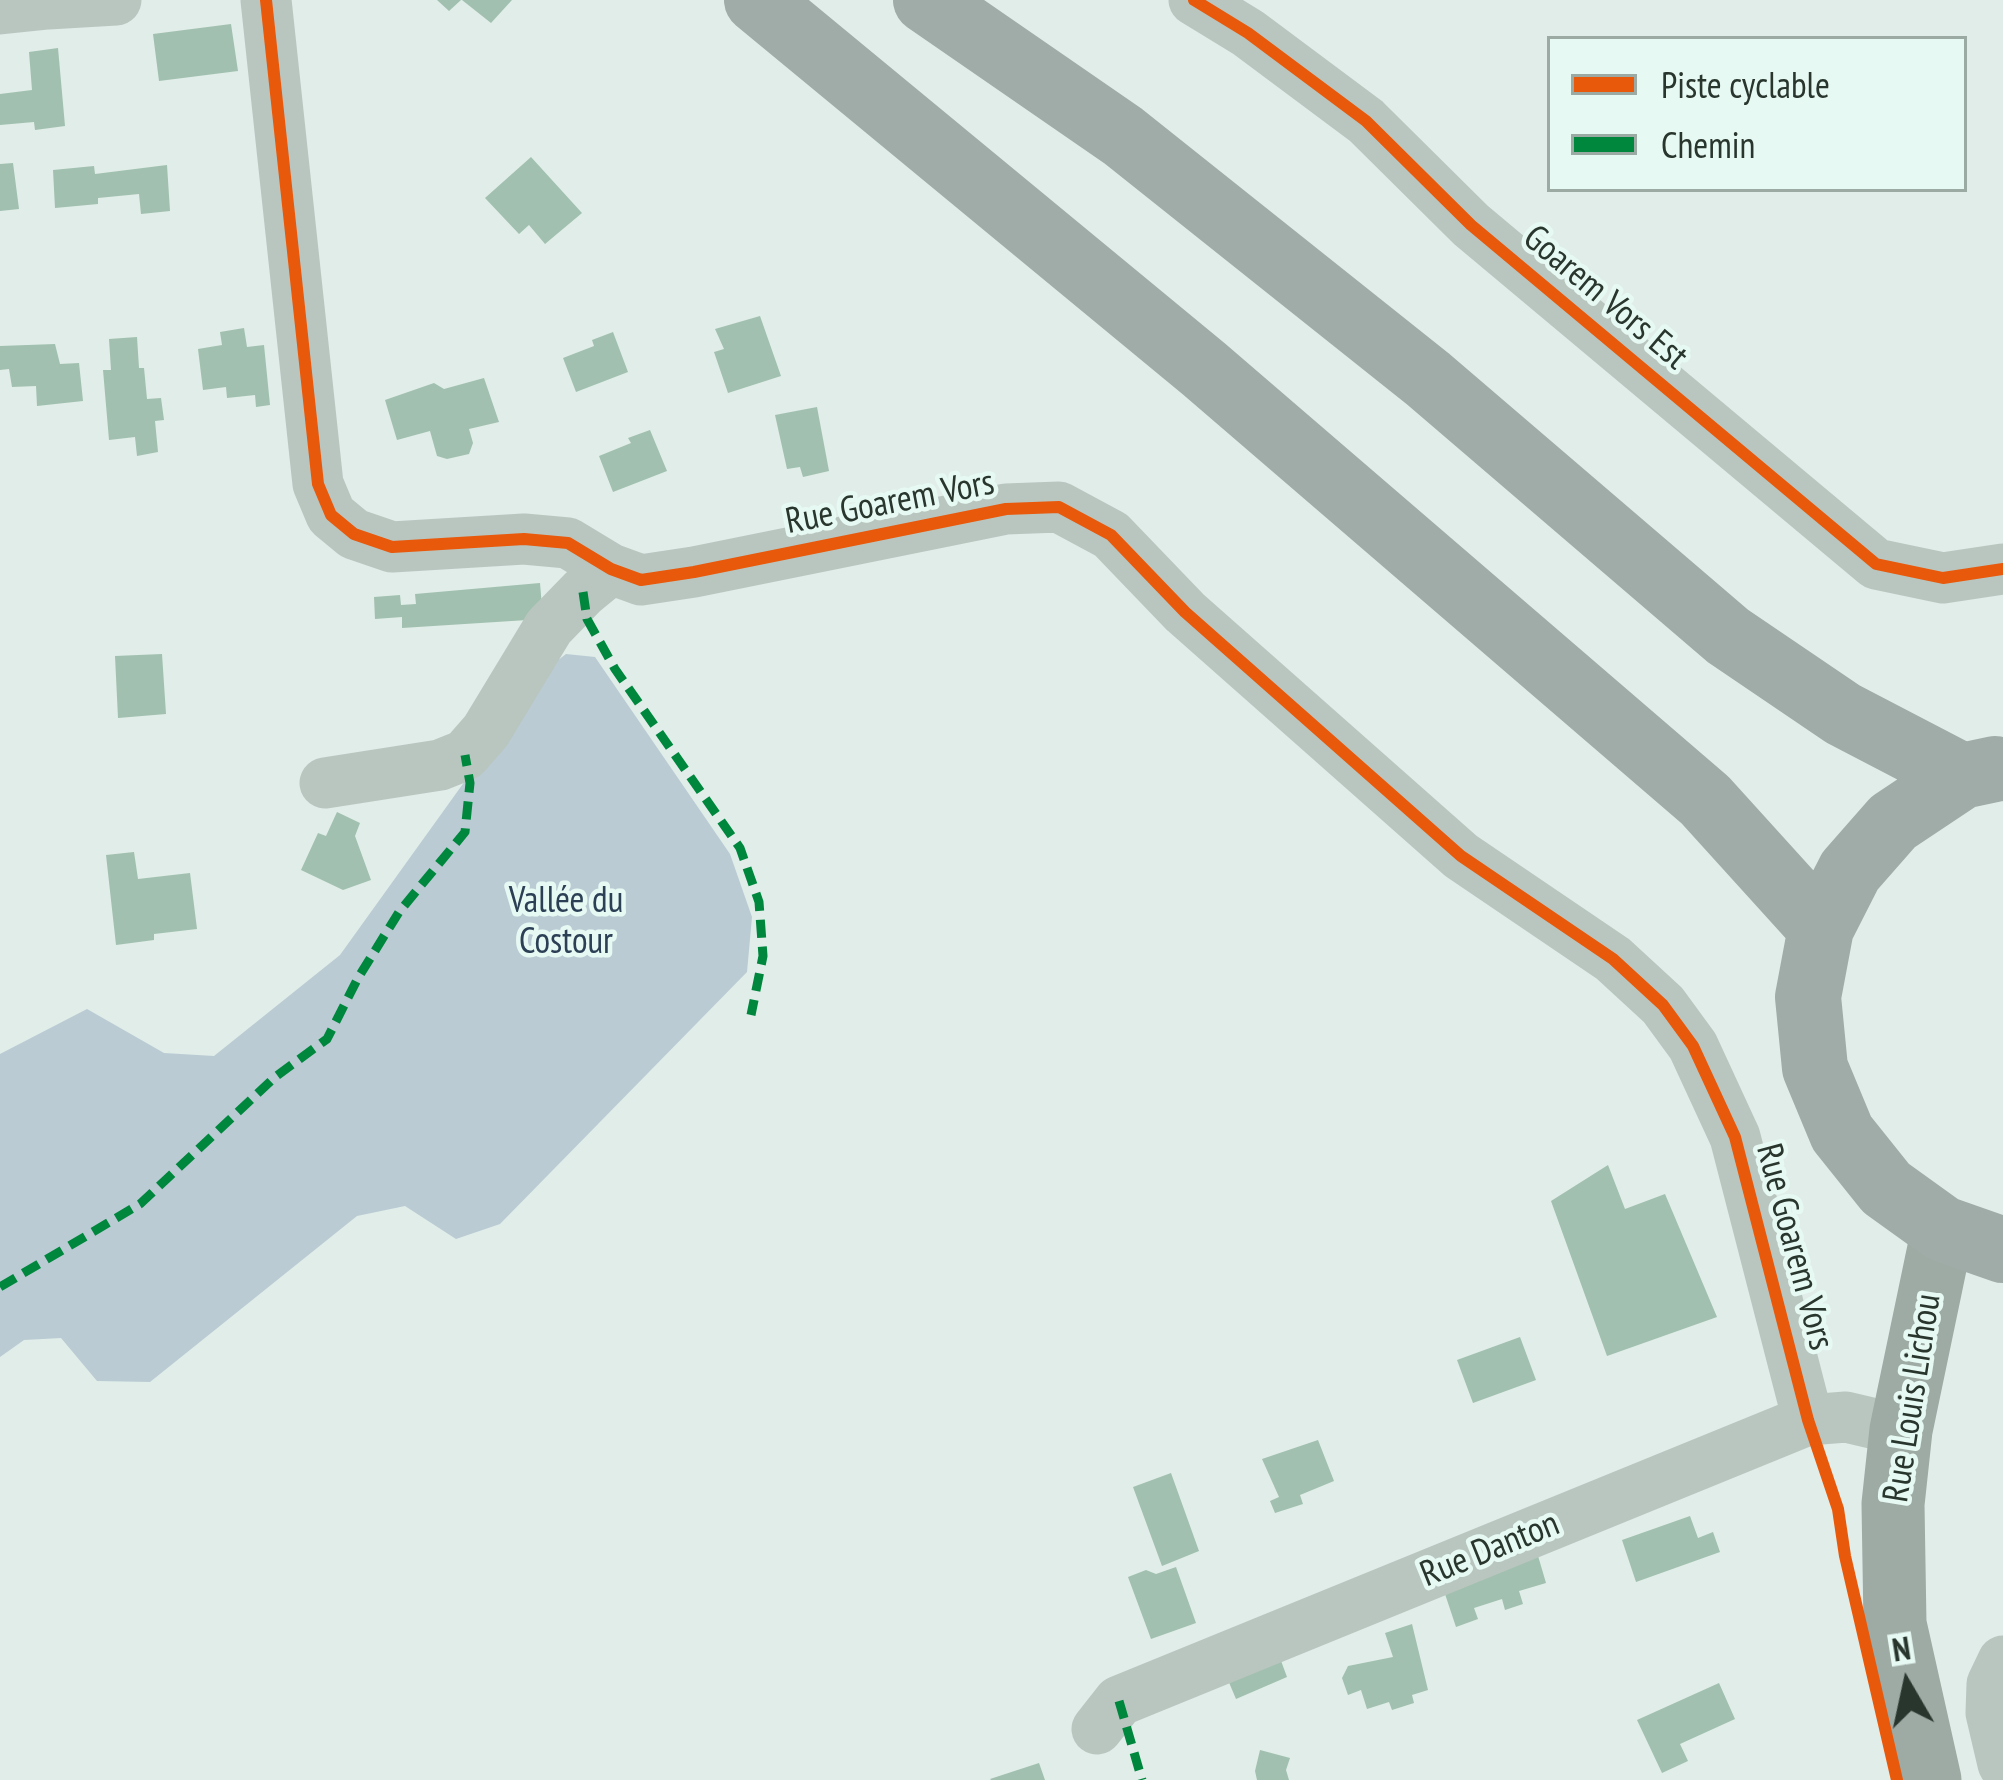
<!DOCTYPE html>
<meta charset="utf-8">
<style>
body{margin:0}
#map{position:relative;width:2003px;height:1780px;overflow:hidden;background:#e0ede9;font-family:"PT Sans Narrow",sans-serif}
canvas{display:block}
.legend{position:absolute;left:1547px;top:36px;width:420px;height:156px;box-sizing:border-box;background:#e7f9f3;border:3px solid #9baba4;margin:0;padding:15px 21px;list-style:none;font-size:36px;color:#28362e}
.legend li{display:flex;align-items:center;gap:24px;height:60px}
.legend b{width:60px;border:3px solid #9baba4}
.north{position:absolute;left:1847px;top:1624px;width:120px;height:120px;-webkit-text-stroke:9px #e7f9f3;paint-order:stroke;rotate:351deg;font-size:33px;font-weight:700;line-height:48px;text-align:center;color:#28362e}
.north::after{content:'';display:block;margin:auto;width:42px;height:54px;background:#28362e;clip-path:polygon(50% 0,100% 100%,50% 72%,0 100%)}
</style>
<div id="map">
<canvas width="2003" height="1780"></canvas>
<ul class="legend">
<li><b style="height:15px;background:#e8590c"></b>Piste cyclable</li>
<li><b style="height:15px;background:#00873e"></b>Chemin</li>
</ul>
<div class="north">N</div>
</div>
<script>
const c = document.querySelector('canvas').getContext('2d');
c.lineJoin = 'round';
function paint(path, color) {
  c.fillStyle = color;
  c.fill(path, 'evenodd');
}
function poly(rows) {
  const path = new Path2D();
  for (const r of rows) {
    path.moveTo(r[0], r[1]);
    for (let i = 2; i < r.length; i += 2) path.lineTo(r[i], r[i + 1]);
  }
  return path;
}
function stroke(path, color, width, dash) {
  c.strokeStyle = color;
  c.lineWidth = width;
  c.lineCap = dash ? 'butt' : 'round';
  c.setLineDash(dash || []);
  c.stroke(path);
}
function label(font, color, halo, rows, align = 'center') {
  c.font = font + ' "PT Sans Narrow",sans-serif';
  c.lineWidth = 9;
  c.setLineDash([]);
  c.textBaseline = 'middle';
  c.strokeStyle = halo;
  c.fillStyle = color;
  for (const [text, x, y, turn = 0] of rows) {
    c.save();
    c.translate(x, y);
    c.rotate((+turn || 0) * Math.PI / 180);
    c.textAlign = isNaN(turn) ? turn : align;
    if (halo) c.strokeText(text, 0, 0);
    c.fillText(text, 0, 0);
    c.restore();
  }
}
paint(poly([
 [566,654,595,657,730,854,752,917,747,972,500,1224,456,1239,405,1206,357,1216,150,1382,97,1381,61,1338,24,1340,0,1357,0,1054,87,1009,164,1053,214,1056,340,955,544,671]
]), '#bacbd3');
paint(poly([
 [437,0,461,0,449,11],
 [462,0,512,0,491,23],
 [231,24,238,71,159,81,153,34],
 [58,48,65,126,35,130,34,122,0,125,0,94,32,90,29,52],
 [531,157,582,213,545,244,529,225,519,234,485,198],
 [13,163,19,209,0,211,0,164],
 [167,165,170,211,141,214,139,194,98,198,98,204,55,208,53,170,94,166,95,174],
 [760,316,781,376,728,393,714,352,724,349,715,329],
 [244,328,247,347,264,345,270,405,256,407,255,395,227,398,226,387,203,390,198,349,222,345,220,332],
 [613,332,628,372,576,392,563,358,594,346,592,340],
 [137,337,139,368,144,368,147,399,161,398,164,420,155,421,158,452,137,456,135,437,109,440,103,370,111,370,109,339],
 [55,344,60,364,79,363,83,401,37,406,36,386,12,387,9,369,0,370,0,346],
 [484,378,499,422,469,429,473,443,469,454,447,459,437,456,430,431,397,440,385,400,434,383,444,389],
 [817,407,829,471,803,477,800,467,787,469,775,415],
 [650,430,667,471,613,492,599,456,631,443,628,438],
 [540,583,543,619,402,628,402,617,375,619,374,597,400,595,401,605,416,604,415,594],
 [162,654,166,714,118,718,115,656],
 [337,812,360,823,355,836,371,880,343,890,301,870,318,833,326,836],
 [134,852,138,879,190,873,197,929,154,934,154,940,116,945,106,855],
 [1608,1165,1625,1209,1665,1194,1717,1317,1607,1356,1551,1201],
 [1520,1337,1536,1380,1473,1403,1457,1360],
 [1318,1440,1334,1481,1300,1495,1303,1504,1275,1513,1270,1501,1279,1497,1262,1459],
 [1171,1473,1199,1551,1162,1566,1133,1487],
 [1690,1516,1698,1538,1713,1532,1720,1552,1636,1582,1622,1540],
 [1536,1549,1546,1583,1519,1591,1523,1604,1505,1610,1502,1599,1474,1608,1478,1619,1456,1627,1441,1582],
 [1176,1567,1196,1623,1151,1639,1128,1577,1146,1570,1156,1574],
 [1412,1624,1428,1690,1412,1695,1414,1703,1392,1710,1389,1702,1367,1709,1361,1690,1348,1695,1342,1678,1348,1666,1393,1657,1385,1633],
 [1277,1650,1287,1677,1236,1699,1225,1673],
 [1719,1683,1735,1719,1680,1744,1688,1761,1662,1773,1637,1720],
 [1260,1750,1290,1758,1286,1770,1289,1780,1257,1780,1255,1771],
 [1039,1763,1045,1780,991,1780,990,1779]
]), '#a1c0af');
stroke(poly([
 [1823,1463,1840,1525]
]), '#b2beb9', 6, [6, 6]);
stroke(poly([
 [48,0,48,4,116,0],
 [266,0,318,484,331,515,354,534,392,547,524,539,568,543,611,569,641,580,694,572,1006,509,1059,507,1111,535,1185,612,1461,856,1613,959,1663,1005,1693,1046,1735,1137,1808,1420],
 [1194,0,1248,33,1366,121,1471,225,1876,564,1943,578,2003,569],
 [0,9,48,4],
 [325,783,440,765,465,755,486,731,549,627,583,592,611,569],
 [2003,1661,1992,1684,1991,1713,2003,1764],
 [1097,1729,1119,1701,1808,1420,1846,1417,1901,1430]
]), '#b9c6c0', 51);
stroke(poly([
 [1930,1780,1895,1624,1893,1504,1901,1430,1943,1229]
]), '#9eaaa4', 63);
stroke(poly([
 [757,0,1204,369,1705,800,1821,928],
 [926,0,1123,136,1428,379,1728,636,1843,714,1962,776],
 [1995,769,1962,776,1893,822,1850,871,1821,928,1808,997,1815,1068,1842,1133,1886,1188,1943,1229,2003,1250]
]), '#9faca7', 66);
stroke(poly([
 [583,592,587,619,615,669,740,848,759,902,763,956,751,1015],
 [0,1287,140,1204,275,1077,327,1039,358,978,399,912,465,832,470,783,465,755],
 [1119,1701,1142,1780]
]), '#00873e', 9, [18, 9]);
stroke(poly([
 [266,0,318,484,331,515,354,534,392,547,524,539,568,543,611,569,641,580,694,572,1006,509,1059,507,1111,535,1185,612,1461,856,1613,959,1663,1005,1693,1046,1735,1137,1808,1420,1838,1509,1845,1556,1897,1780],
 [1194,0,1248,33,1366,121,1471,225,1876,564,1943,578,2003,569]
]), '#e8590c', 12);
label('36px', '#28362e', '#e7f9f3', [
 ["Goarem Vors Est",1605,298,40],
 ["Rue Goarem Vors",890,503,-11],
 ["Rue Goarem Vors",1794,1247,75],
 ["Rue Louis Lichou",1913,1398,-81],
 ["Rue Danton",1490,1550,-22]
]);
label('36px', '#2b4055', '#e7f9f3', [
 ["Vallée du",566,902],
 ["Costour",566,943]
]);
</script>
